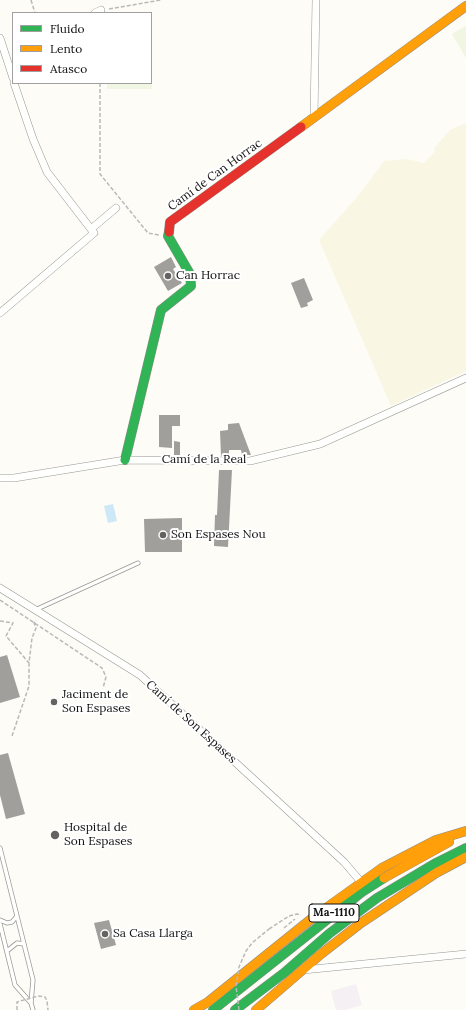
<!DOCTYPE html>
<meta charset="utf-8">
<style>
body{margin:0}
#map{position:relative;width:466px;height:1010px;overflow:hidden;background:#fdfcf7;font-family:Lora,serif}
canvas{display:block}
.legend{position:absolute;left:12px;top:12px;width:140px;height:72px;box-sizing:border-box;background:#fff;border:1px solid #a0a0a0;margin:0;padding:5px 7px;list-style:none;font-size:12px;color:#111}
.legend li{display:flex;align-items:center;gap:8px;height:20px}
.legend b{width:20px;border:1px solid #a0a0a0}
</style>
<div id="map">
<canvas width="466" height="1010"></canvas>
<ul class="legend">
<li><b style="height:5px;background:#30b455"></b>Fluido</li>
<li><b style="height:5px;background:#ff9f0a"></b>Lento</li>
<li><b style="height:5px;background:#e5322d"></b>Atasco</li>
</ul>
</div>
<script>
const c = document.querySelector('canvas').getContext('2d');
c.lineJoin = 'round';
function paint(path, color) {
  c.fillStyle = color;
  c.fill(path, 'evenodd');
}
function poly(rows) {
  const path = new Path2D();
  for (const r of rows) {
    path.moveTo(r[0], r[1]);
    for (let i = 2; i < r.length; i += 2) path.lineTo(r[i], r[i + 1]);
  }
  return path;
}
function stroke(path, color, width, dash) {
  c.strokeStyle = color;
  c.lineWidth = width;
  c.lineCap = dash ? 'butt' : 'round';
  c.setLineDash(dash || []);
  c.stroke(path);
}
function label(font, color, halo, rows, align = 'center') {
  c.font = font + ' Lora,serif';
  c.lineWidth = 4;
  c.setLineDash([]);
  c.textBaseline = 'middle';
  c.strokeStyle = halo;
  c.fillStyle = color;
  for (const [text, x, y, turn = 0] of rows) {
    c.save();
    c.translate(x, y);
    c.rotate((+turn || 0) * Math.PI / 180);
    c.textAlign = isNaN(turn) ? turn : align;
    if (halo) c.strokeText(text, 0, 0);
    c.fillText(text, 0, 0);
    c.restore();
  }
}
paint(poly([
 [356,984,362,1005,345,1010,336,1010,331,991]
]), '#f5f0f3');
paint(poly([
 [466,123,466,371,391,406,319,240,358,196,384,161,407,159,424,163,434,153,435,147,450,130]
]), '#f9f7e4');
paint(poly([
 [466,26,466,58,452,34],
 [151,66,152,66,152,89,107,89,107,83,151,83]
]), '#f0f6e1');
paint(poly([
 [113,504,117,521,108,523,104,506]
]), '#cde8f7');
paint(poly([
 [171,257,176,267,173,269,182,283,168,291,154,267],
 [304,278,313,300,307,303,308,306,301,308,291,283],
 [159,415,180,415,180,426,172,426,172,448,159,447],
 [239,423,251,455,242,455,241,450,229,450,229,455,221,456,220,431,228,430,228,424],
 [174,441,180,442,180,455,174,455],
 [219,470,232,470,228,547,214,546,215,515,217,515],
 [182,518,182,552,145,552,144,519],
 [7,655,20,697,0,703,0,657],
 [8,753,25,814,6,819,0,795,0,755],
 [109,920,116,945,101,949,94,923]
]), '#a19f9c');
const lane = poly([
 [35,610,138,563],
 [0,848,33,980,31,1003,33,1010],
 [0,920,7,923,12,922,17,916],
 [0,924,15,985,31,1003],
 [7,951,17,943,24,944]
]);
const street = poly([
 [95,13,101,10],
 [0,38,13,78],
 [314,118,316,0],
 [91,229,116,208],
 [0,313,94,233,47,172,33,139,14,83],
 [0,478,14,478,125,460,250,461,320,444,466,378],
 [0,588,140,675,344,862,361,882],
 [303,970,466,954]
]);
const fast = poly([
 [125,460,161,310,191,286,190,274,168,236,169,232],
 [213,1010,362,892,384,878],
 [235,1010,284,973,330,933,377,898,434,864,466,848]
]);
const slow = poly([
 [301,127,466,6],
 [384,878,449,842],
 [194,1010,208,1002,315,916,382,868,436,840,466,831],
 [256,1010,321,954,361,923,436,873,466,857]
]);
const jam = poly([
 [169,232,170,222,301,127]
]);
stroke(lane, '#979795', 5);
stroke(street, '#979795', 8);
stroke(fast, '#8e8d8b', 10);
stroke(slow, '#8e8d8b', 10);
stroke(jam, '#8e8d8b', 10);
stroke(poly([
 [31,0,35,13],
 [109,9,161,0],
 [100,83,100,174,148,233,159,235],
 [0,600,102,668,106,677,103,688],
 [0,621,13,623,6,636,29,663,32,638,36,628,34,623,36,620],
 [12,736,29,686,29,663],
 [284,928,295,919],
 [269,929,289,916,297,914,301,915]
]), '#b9b9b8', 1.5, [4, 2]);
stroke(lane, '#fffffe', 3.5);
stroke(street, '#fffffe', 7);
stroke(fast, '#30b455', 9);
stroke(slow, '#ff9f0a', 9);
stroke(jam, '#e5322d', 9);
stroke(poly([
 [17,1010,17,1002,38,996,45,997,47,1001,48,1010],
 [239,1010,236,986,239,967,246,951,252,943,269,929]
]), '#b9b9b8', 1.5, [4, 2]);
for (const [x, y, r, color] of [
 [168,276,4,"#646362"],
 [163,535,4,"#646362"],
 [54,702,4,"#646362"],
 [55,835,5,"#646362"],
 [105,934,4,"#646362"]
]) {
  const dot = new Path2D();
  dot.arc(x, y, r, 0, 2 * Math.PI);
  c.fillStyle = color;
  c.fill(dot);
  stroke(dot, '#fff', 1.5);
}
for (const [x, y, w] of [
 [334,913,50]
]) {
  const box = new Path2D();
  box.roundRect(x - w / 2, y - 9, w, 18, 3);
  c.fillStyle = '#fff';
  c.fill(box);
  stroke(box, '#111', 1);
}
label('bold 11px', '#111', null, [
 ["Ma-1110",334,913]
]);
label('12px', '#111', '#fff', [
 ["Camí de Can Horrac",215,175,-36],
 ["Camí de la Real",204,460],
 ["Camí de Son Espases",191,722,42]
]);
label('12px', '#111', '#fff', [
 ["Can Horrac",176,276],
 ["Son Espases Nou",171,535],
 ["Jaciment de",62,695],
 ["Son Espases",62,709],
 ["Hospital de",64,828],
 ["Son Espases",64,842],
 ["Sa Casa Llarga",113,934]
], 'left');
</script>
